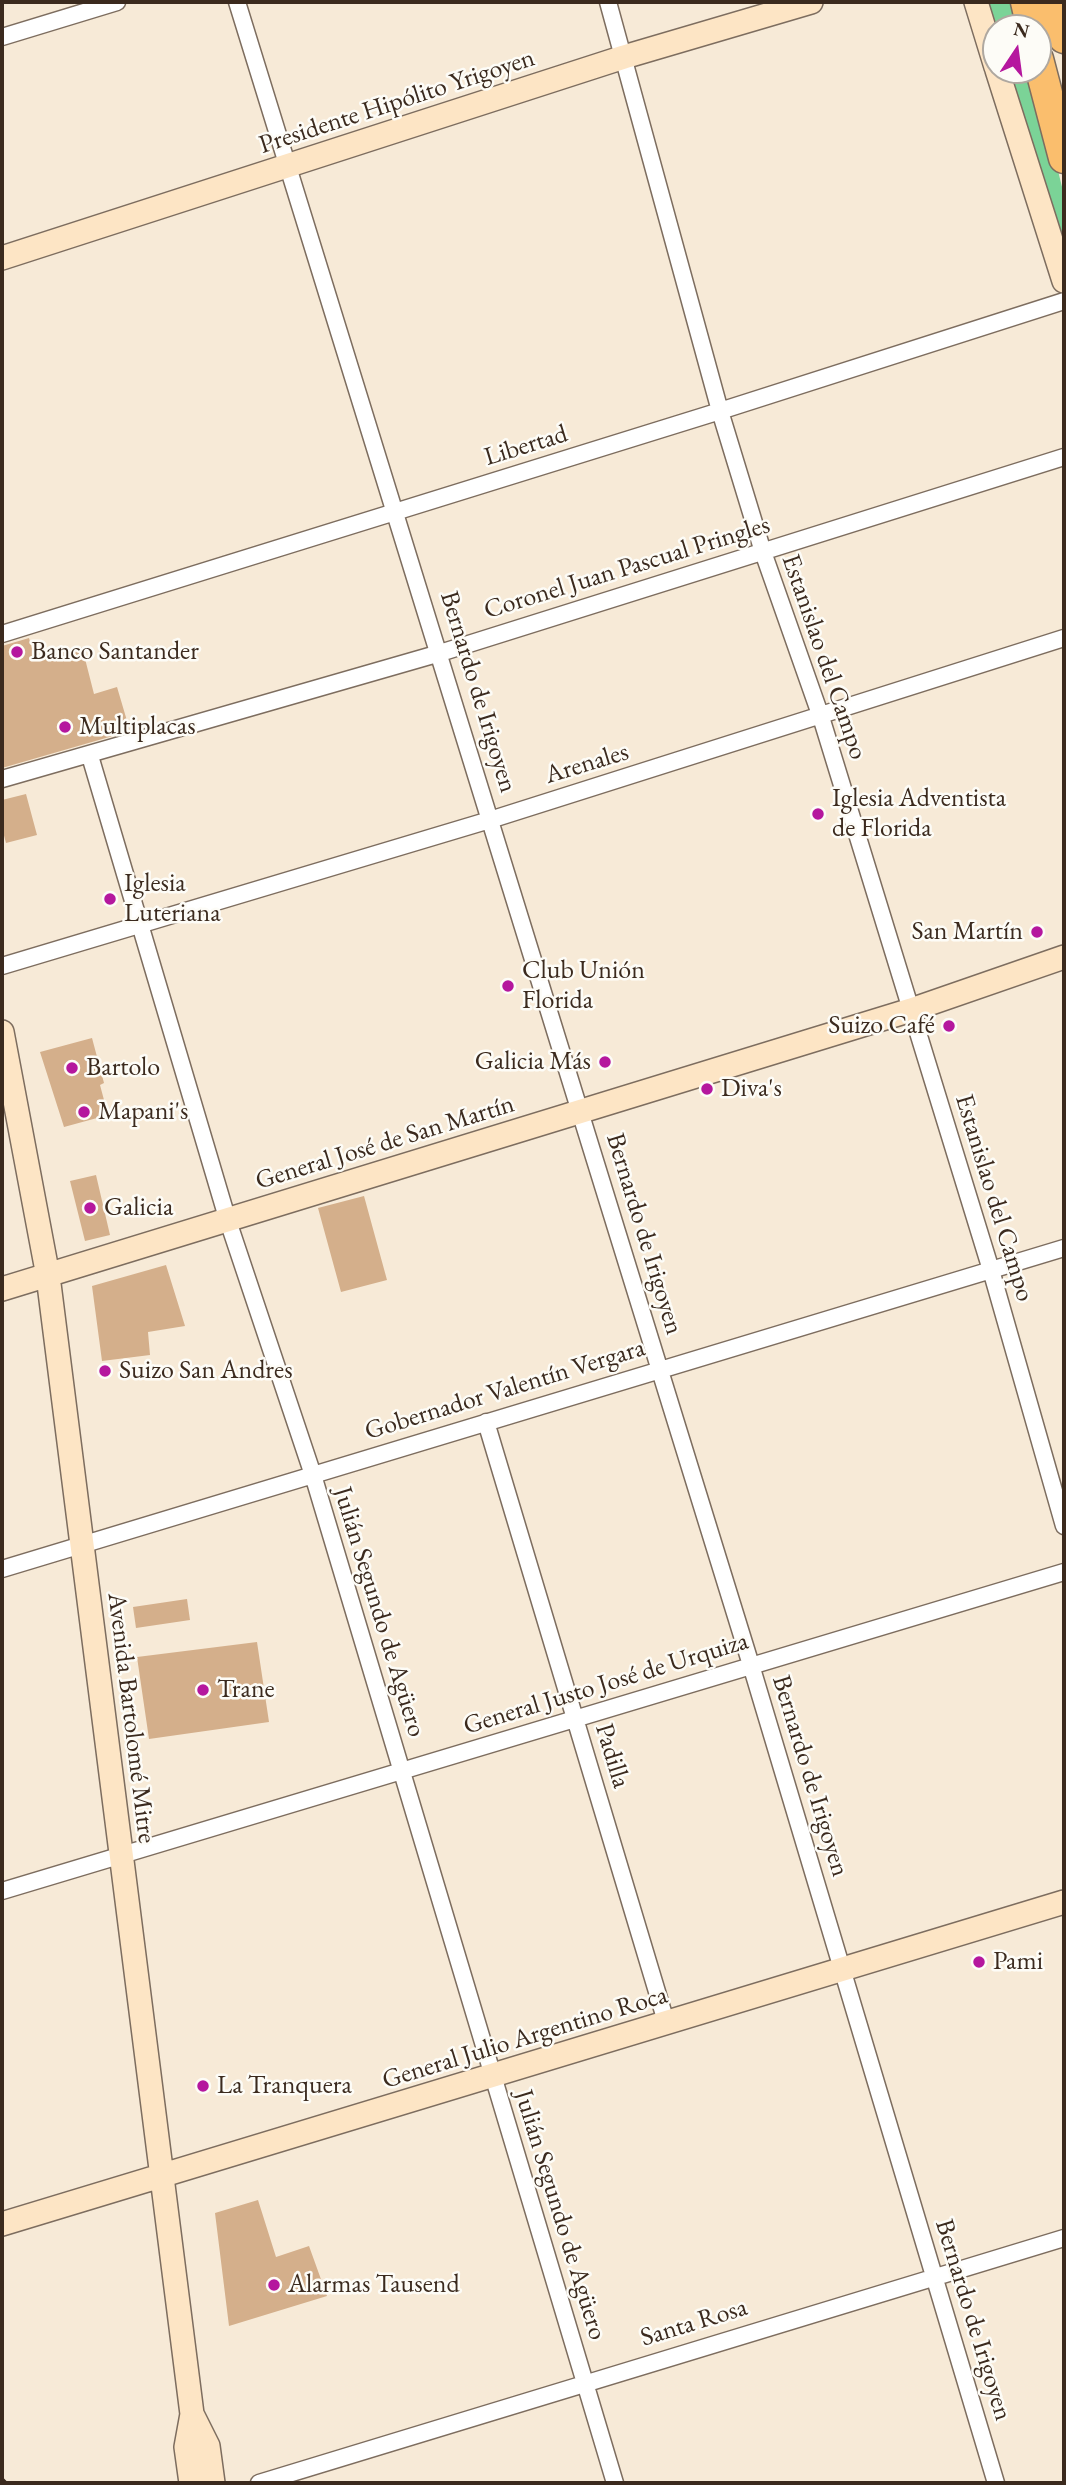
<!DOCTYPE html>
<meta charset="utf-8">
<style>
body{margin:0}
#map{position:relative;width:1066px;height:2485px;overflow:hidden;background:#f7ead7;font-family:"EB Garamond",serif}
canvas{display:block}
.frame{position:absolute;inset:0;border:4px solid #3b2a1e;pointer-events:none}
.north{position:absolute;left:982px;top:14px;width:70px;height:70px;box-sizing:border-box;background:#fdfcf7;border:2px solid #afa8a0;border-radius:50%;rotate:13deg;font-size:19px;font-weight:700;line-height:28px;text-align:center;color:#3b2a1e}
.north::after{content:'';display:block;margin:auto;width:24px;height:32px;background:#b5179e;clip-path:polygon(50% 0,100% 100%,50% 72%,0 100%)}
</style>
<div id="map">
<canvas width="1066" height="2485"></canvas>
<div class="frame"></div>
<div class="north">N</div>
</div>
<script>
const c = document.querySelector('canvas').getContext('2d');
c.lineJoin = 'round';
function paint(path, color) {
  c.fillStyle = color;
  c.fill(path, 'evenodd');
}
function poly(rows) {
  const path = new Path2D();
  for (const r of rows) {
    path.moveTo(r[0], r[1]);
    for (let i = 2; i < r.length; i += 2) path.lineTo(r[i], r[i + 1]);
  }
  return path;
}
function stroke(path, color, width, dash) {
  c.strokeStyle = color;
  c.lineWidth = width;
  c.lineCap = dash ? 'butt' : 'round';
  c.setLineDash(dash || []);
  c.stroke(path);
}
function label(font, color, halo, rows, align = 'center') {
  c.font = font + ' "EB Garamond",serif';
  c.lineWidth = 5;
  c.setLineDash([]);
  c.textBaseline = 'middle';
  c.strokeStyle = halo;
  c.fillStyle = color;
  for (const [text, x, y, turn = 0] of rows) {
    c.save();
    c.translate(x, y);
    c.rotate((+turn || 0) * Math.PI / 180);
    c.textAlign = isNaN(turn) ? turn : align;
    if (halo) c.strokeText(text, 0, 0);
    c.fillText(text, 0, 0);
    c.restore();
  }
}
paint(poly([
 [988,2,1018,2,1024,28,996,28],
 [1009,70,1033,70,1064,195,1064,246]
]), '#7bd397');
paint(poly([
 [29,638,35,659,82,647,94,694,117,687,130,731,2,768,2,646],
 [26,794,37,835,6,843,2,828,2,800],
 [92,1038,104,1083,100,1085,108,1115,64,1127,40,1052],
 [96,1175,110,1235,85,1241,70,1181],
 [364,1196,387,1280,341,1292,318,1208],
 [166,1265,185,1326,148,1332,150,1355,102,1361,92,1286],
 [187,1599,190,1620,136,1628,133,1607],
 [257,1642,269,1722,149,1739,137,1657],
 [258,2200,276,2257,309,2246,327,2296,229,2326,215,2213]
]), '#d4af8b');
const street = poly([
 [237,2,751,1665,996,2483],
 [608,2,720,411,763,552,821,717,991,1270,1064,1526],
 [2,37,117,2],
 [2,634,720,411,1064,301],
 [90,756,228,1221,313,1475,615,2483],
 [2,779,440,653,1064,457],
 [2,966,493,819,1064,638],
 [486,1422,667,2025],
 [2,1569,1064,1248],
 [2,1891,1064,1572],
 [259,2483,1064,2238]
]);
const secondary = poly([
 [976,2,996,67],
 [997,70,1064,281],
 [2,258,624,57,811,2],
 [2,1032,48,1276,192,2414,186,2447,191,2483],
 [2,1289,911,1010,1064,957],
 [2,2224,1064,1902],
 [192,2414,208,2446,213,2483]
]);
const highway = poly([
 [1026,2,1032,28],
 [1054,2,1064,38],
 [1038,59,1064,158]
]);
stroke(street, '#7d6d5f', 19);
stroke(secondary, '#7d6d5f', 26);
stroke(highway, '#7d6d5f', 33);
stroke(street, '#fff', 16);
stroke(secondary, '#fde5c5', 23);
stroke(highway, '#fabe6d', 30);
stroke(poly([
 [2,2480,5,2483]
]), '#3b2a1e', 5);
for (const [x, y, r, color] of [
 [17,652,7,"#b5179e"],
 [65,727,7,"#b5179e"],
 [818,814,7,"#b5179e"],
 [110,899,7,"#b5179e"],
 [1037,932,7,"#b5179e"],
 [508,986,7,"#b5179e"],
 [949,1026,7,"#b5179e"],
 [605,1062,7,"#b5179e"],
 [72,1068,7,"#b5179e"],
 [707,1089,7,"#b5179e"],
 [84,1112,7,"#b5179e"],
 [90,1208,7,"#b5179e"],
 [105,1371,7,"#b5179e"],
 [203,1690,7,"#b5179e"],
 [979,1962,7,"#b5179e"],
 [203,2086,7,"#b5179e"],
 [274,2285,7,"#b5179e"]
]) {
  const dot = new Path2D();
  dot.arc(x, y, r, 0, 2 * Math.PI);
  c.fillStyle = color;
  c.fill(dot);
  stroke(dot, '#fdfcf7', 2.5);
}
label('26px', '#3b2a1e', '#fdfcf7', [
 ["Presidente Hipólito Yrigoyen",397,102,-18],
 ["Libertad",526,446,-17],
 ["Coronel Juan Pascual Pringles",627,568,-17],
 ["Estanislao del Campo",824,657,71],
 ["Bernardo de Irigoyen",478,692,73],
 ["Arenales",587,764,-17],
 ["General José de San Martín",385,1143,-17],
 ["Estanislao del Campo",994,1198,73],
 ["Bernardo de Irigoyen",644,1234,73],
 ["Gobernador Valentín Vergara",505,1390,-17],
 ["Julián Segundo de Agüero",379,1612,73],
 ["General Justo José de Urquiza",606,1684,-17],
 ["Avenida Bartolomé Mitre",131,1718,83],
 ["Padilla",612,1756,73],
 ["Bernardo de Irigoyen",810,1776,73],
 ["General Julio Argentino Roca",525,2038,-17],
 ["Julián Segundo de Agüero",560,2215,73],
 ["Bernardo de Irigoyen",973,2320,73],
 ["Santa Rosa",694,2323,-17]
]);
label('26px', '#3b2a1e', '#fdfcf7', [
 ["Banco Santander",31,652],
 ["Multiplacas",79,727],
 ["Iglesia Adventista",832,799],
 ["de Florida",832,829],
 ["Iglesia",124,884],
 ["Luteriana",124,914],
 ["San Martín",1023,932,"right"],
 ["Club Unión",522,971],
 ["Florida",522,1001],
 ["Suizo Café",935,1026,"right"],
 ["Galicia Más",591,1062,"right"],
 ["Bartolo",86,1068],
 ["Diva's",721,1089],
 ["Mapani's",98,1112],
 ["Galicia",104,1208],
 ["Suizo San Andres",119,1371],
 ["Trane",217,1690],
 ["Pami",993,1962],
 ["La Tranquera",217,2086],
 ["Alarmas Tausend",288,2285]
], 'left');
</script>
